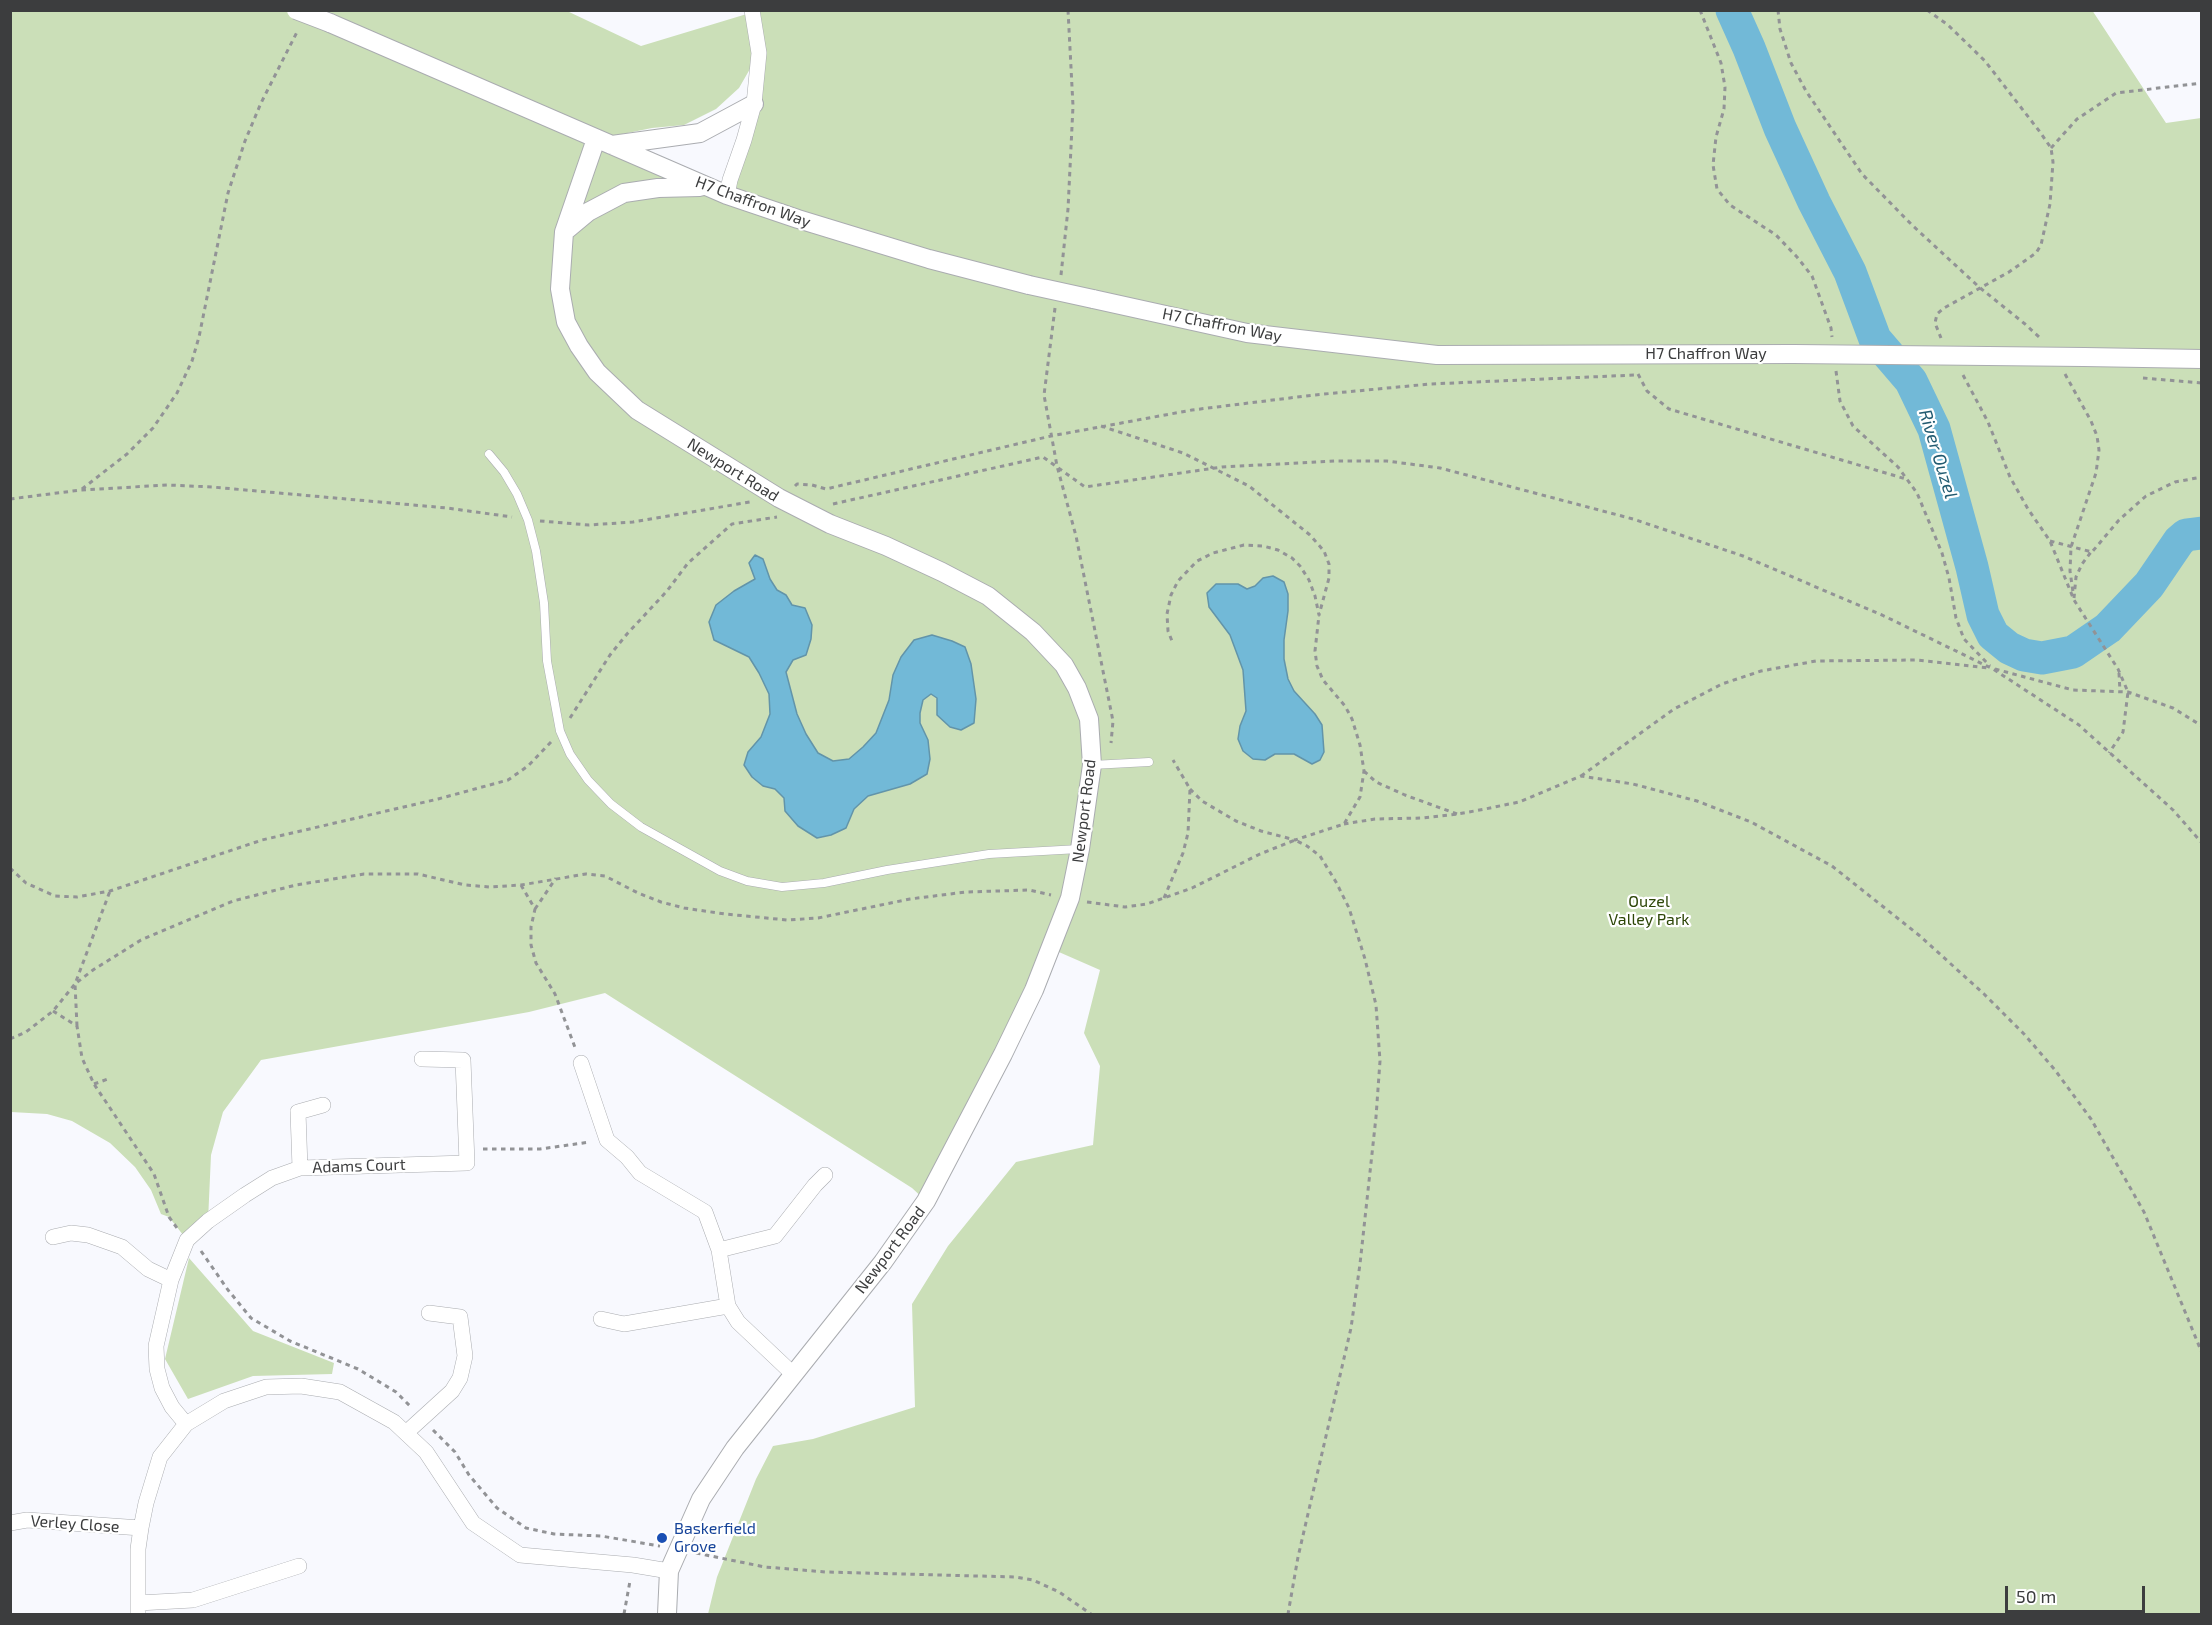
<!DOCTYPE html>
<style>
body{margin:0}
#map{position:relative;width:2212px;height:1625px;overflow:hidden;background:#f8f9fe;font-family:"Exo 2",sans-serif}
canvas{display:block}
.frame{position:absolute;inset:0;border:12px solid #3c3d3e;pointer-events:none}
.scale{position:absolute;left:2005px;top:1586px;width:140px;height:27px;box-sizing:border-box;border:3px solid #3c3d3e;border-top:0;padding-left:8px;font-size:18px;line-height:21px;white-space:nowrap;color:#3c3d3e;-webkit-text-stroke:4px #fff;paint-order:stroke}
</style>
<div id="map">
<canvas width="2212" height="1625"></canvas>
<div class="frame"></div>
<div class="scale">50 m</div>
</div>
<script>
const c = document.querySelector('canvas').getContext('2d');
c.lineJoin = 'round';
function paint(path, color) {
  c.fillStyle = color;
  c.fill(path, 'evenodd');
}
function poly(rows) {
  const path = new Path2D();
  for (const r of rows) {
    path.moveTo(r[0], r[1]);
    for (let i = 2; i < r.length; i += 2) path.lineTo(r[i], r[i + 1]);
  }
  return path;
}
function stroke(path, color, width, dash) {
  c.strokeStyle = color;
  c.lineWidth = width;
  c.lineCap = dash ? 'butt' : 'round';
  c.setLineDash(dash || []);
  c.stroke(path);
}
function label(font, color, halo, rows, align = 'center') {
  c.font = font + ' "Exo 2",sans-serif';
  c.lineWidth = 4.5;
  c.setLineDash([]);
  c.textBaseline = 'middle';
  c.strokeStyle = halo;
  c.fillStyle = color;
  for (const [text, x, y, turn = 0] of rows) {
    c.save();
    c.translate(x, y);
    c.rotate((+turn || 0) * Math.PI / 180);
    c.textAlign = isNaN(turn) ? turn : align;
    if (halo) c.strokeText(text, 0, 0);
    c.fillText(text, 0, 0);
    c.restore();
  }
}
paint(poly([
 [760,10,2092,10,2166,123,2201,118,2201,1614,708,1614,717,1577,756,1479,773,1446,813,1439,915,1407,912,1304,948,1246,1016,1162,1093,1145,1100,1066,1084,1033,1100,970,1052,949,926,1201,912,1188,605,993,529,1012,261,1060,223,1112,211,1155,208,1221,187,1240,169,1217,161,1214,151,1190,135,1167,110,1143,72,1121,47,1114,11,1112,11,11,567,11,641,46],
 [758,55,727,195,598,139,652,128,684,125,716,109,739,88],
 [189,1258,253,1331,334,1363,332,1374,253,1376,188,1399,165,1359]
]), '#cbdfb8');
const water = poly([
 [755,555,763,559,770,579,777,590,786,595,792,605,805,608,812,625,811,639,806,655,793,660,786,672,797,714,806,734,818,753,833,761,849,759,863,747,876,733,889,700,893,675,901,657,914,640,932,635,952,641,965,647,971,664,976,699,974,723,961,730,950,727,937,715,937,698,931,694,923,700,920,713,920,723,928,740,930,759,927,774,910,784,868,796,854,809,846,828,831,835,817,838,798,826,785,811,784,798,775,789,763,786,752,777,744,765,748,752,761,737,770,714,769,694,759,673,749,657,714,640,709,622,716,605,734,591,755,579,749,563,755,555],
 [1273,576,1284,582,1288,594,1288,611,1284,640,1284,659,1288,679,1294,691,1315,714,1322,725,1324,752,1320,760,1312,764,1294,754,1275,754,1265,760,1253,759,1243,751,1238,739,1240,726,1246,711,1243,670,1230,635,1209,607,1207,593,1216,584,1238,584,1247,589,1255,586,1263,578,1273,576]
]);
paint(water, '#72b9d7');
stroke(water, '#6294a9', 1.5);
stroke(poly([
 [1732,10,1749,48,1780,128,1814,202,1850,272,1875,339,1911,381,1934,429,1972,567,1983,615,1993,635,2009,648,2024,655,2042,658,2073,652,2108,628,2149,585,2179,541,2186,535,2202,533]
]), '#72b9d7', 33);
const service = poly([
 [489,454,504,472,517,494,528,520,536,551,544,603,547,661,560,731,570,754,588,780,611,804,641,827,720,871,747,881,782,887,824,883,887,870,989,854,1079,849],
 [1092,765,1149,762]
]);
const minor = poly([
 [727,195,730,180,744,140,754,104,759,53,752,10],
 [581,1063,607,1140,627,1157,640,1173,705,1212,719,1250,728,1306,738,1322,793,1374],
 [300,1168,298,1112,323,1105],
 [53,1237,71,1233,88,1235,122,1247,148,1269,171,1280],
 [719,1250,775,1236,815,1185,825,1175],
 [601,1319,624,1324,728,1306],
 [186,1424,172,1407,162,1388,157,1369,156,1346,171,1280,187,1240,208,1221,245,1195,272,1178,300,1168,467,1163,463,1060,422,1059],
 [407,1432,452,1391,460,1378,465,1356,460,1317,429,1313],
 [10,1523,27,1520,141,1528],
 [138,1603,193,1600,299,1566],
 [138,1614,138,1549,141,1528,146,1503,160,1457,186,1424,224,1401,266,1387,301,1386,340,1392,394,1422,426,1452,473,1523,520,1555,633,1565,669,1571]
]);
const tertiary = poly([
 [330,23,727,195,798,219,929,259,1029,285],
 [596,139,564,232,560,289,566,322,579,346,597,372,637,410,779,498,830,524,886,546,942,572,988,596,1033,632,1064,665,1077,688,1089,719,1092,765,1080,849,1070,898,1034,990,1003,1054,926,1201,883,1262,735,1448,701,1499,669,1571,667,1614],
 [612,145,700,133,754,104],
 [564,232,588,212,624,193,658,188,700,187],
 [1093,299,1247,333,1437,355,1794,354],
 [2084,357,2202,359]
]);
stroke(service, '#aaacb0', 9);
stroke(minor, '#aaacb0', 16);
stroke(tertiary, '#aaacb0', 20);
stroke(poly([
 [1700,10,1721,63,1725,87,1724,109,1716,137,1713,165,1717,189,1730,205,1776,235,1797,257,1812,276,1831,328,1832,337],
 [1778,10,1780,29,1791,63,1806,91,1862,174,1912,225,1979,287,2025,324,2039,337],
 [1927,10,1948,25,1985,61,2040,132,2051,148,2053,162,2050,204,2041,245,2036,253,2009,272,1944,308,1937,314,1935,323,1941,338],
 [2051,148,2077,119,2116,93,2202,83],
 [1061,275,1068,209,1073,106,1068,10],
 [1055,308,1044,395,1057,466,1076,536,1113,721,1111,743],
 [1836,371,1840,401,1853,426,1898,467,1917,493,1942,553,1949,578,1956,618,1964,639,1990,666],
 [1638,374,1647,391,1669,409,1906,479],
 [2065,374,2091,421,2097,436,2099,450,2096,473,2071,547,2070,571,2073,592],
 [1963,375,1988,422,2010,477,2028,509,2050,541,2074,600,2118,669,2128,692,2123,732,2109,753],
 [2143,378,2202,383],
 [1101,426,1183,453,1249,486,1310,535,1324,551,1329,564,1329,578,1319,615,1315,596,1309,580,1300,566,1292,558,1278,550,1263,546,1244,545,1213,553,1197,561,1178,581,1171,595,1167,614,1168,631,1172,641],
 [795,486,797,484,812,485,826,489,1051,436,1192,410,1314,395,1430,384,1635,375],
 [82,489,127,454,153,428,177,393,192,361,199,337,228,193,245,141,261,103,298,30],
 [10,499,81,490,168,485,212,487,447,508,512,517],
 [833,504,1043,457,1085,487,1222,467,1336,461,1387,461,1440,468,1633,519,1743,556,1882,615,1993,669,2079,725,2173,810,2202,843],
 [540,521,589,525,633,522,750,502],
 [2050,541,2092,552,2119,520,2146,496,2175,482,2202,477],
 [2074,598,2076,577,2082,564,2091,552],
 [1995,669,2073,690,2128,692,2173,708,2202,726],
 [2119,673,2120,692],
 [570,718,610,655,627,634,667,591,688,563,732,524,777,517],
 [1364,771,1376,782,1405,795,1457,814],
 [1581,776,1674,709,1722,684,1761,671,1816,661,1917,660,1989,668],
 [1190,789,1202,801,1236,821,1261,831,1295,840,1344,824,1360,797,1364,771,1360,745,1352,719,1345,706,1323,680,1317,666,1315,651,1319,615],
 [1344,824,1375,819,1423,818,1458,814,1485,809,1519,802,1581,776,1633,784,1697,801,1751,822,1832,866,1920,936,1984,994,2024,1034,2055,1070,2091,1119,2144,1212,2202,1353],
 [10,868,26,883,55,896,77,897,110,891,262,840,438,799,508,780,528,766,551,742],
 [521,885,535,909,531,927,531,945,536,963,555,994,576,1050],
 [1164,898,1183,853,1188,833,1190,789,1173,760],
 [1087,902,1125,907,1147,904,1192,888,1260,854,1295,840,1307,846,1320,856,1336,882,1349,908,1365,959,1376,1005,1380,1061,1376,1117,1360,1264,1351,1328,1298,1557,1288,1614],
 [535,909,556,878],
 [53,1011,77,1026,82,1058,94,1084,154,1174,169,1217,177,1228],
 [77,1026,75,984,93,970,141,940,233,901,296,885,364,874,418,874,465,885,490,887,521,885,586,874,605,876,638,893,661,902,684,908,725,914,787,920,818,918,910,899,966,892,1029,890,1051,895],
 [10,1039,26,1032,53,1011,75,984,110,891],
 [94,1084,108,1079],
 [483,1149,540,1149,590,1142],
 [201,1251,228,1290,251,1318,290,1341,358,1369,396,1392,410,1406],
 [433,1430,455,1452,469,1475,497,1508,526,1528,554,1534,601,1536,660,1546],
 [696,1553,765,1567,826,1572,1016,1577,1033,1580,1059,1592,1091,1614],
 [624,1614,630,1581]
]), '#929396', 3, [4.5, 4.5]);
stroke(service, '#fff', 8);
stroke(minor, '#fff', 15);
stroke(tertiary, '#fff', 18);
const tertiaryBridge = poly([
 [296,10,330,23],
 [1029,285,1093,299],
 [1794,354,2084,357]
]);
stroke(tertiaryBridge, '#aaacb0', 20, []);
stroke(tertiaryBridge, '#fff', 18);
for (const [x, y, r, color] of [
 [662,1538,6,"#1a4fb4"]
]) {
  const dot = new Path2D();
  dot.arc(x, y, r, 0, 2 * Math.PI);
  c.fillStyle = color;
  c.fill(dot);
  stroke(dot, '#fff', 2);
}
label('16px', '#3c3d3e', '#fff', [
 ["H7 Chaffron Way",753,202,20],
 ["H7 Chaffron Way",1222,325,11],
 ["H7 Chaffron Way",1706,354],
 ["Newport Road",733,470,32],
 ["Newport Road",1084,811,-83],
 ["Adams Court",359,1166,-2],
 ["Newport Road",890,1250,-53],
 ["Verley Close",75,1524,4]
]);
label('16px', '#2d4607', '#fff', [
 ["Ouzel",1649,902],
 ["Valley Park",1649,920]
]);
label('16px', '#164399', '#fff', [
 ["Baskerfield",674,1529],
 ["Grove",674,1547]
], 'left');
label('italic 18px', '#225b71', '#fff', [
 ["River Ouzel",1938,454,73]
]);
</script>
